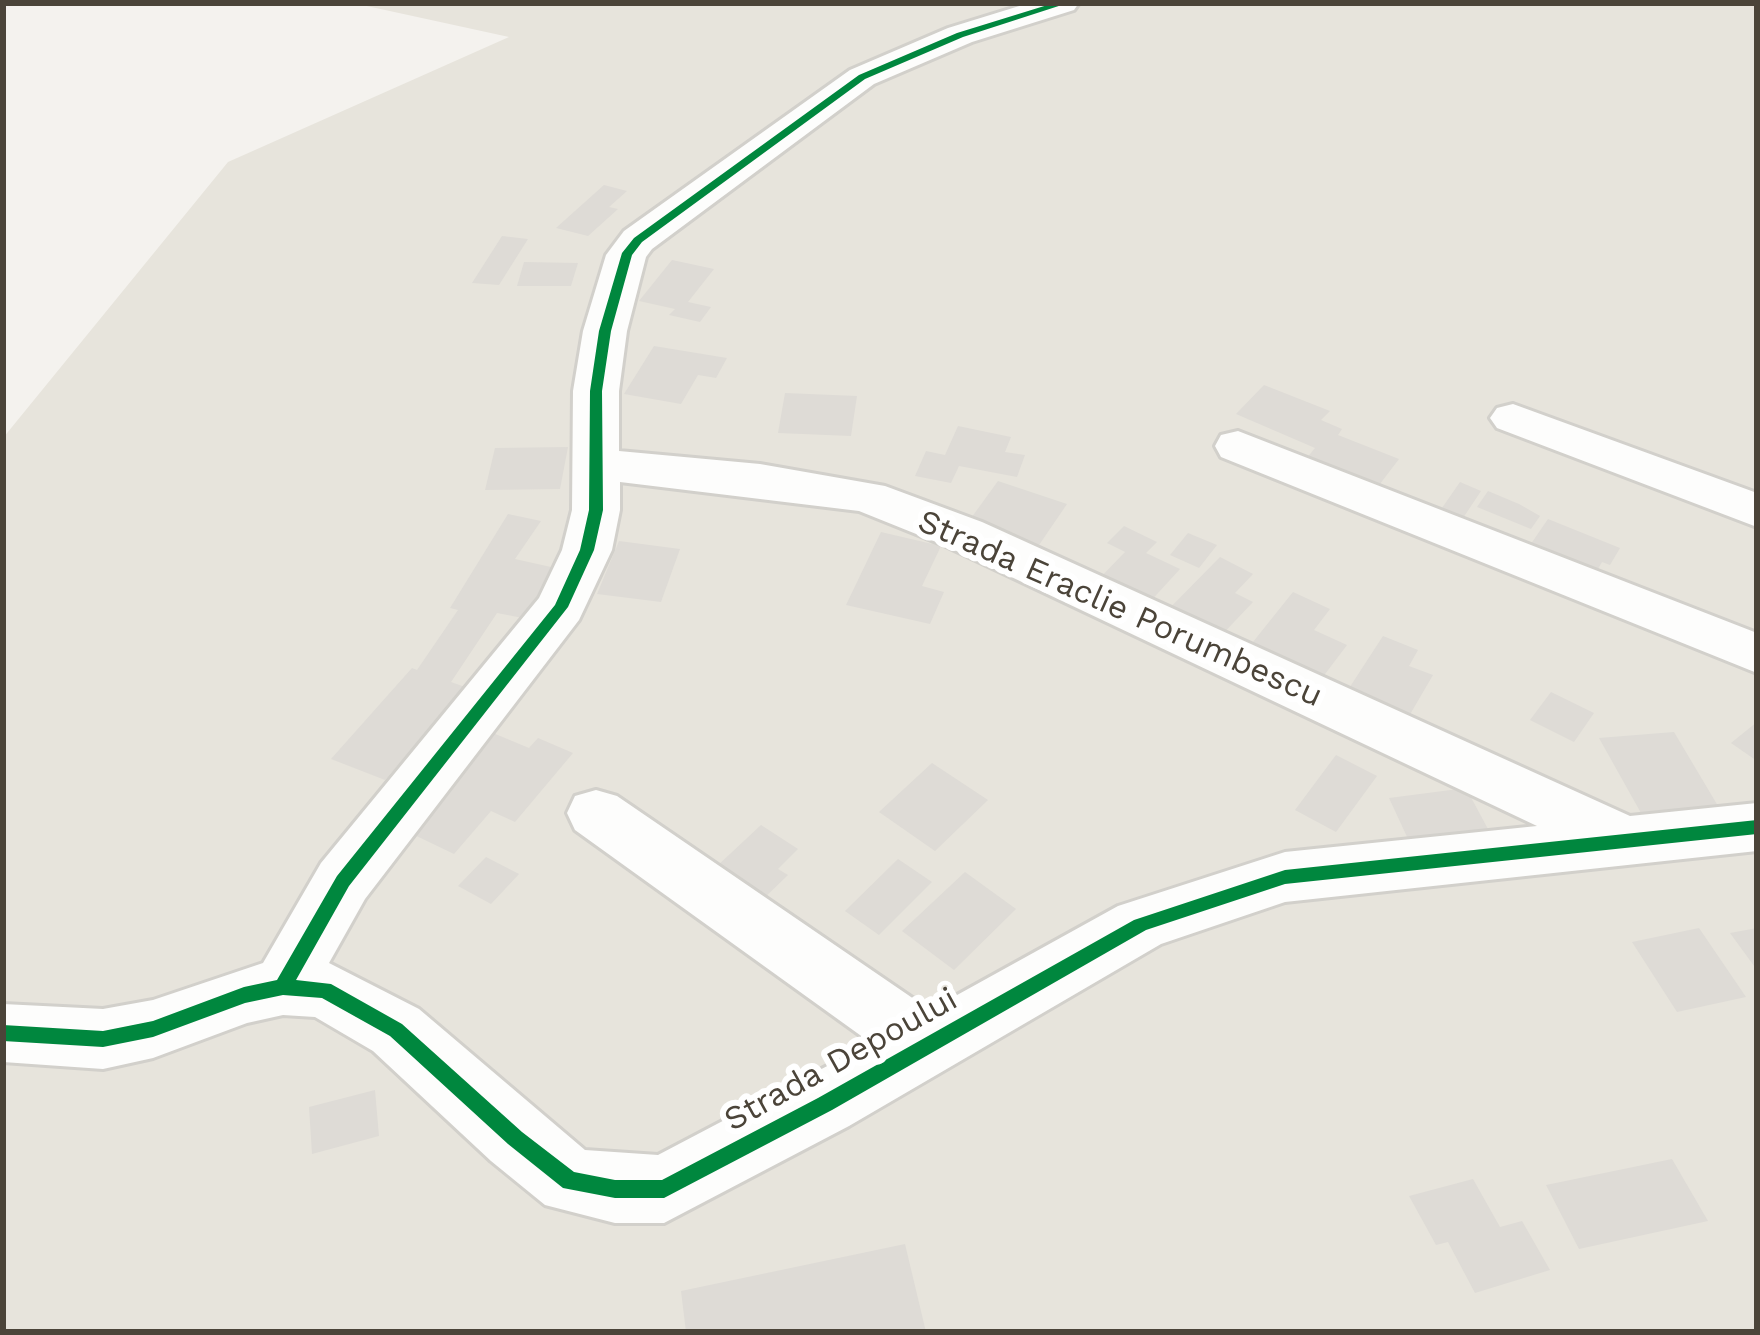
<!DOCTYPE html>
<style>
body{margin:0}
#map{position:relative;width:1760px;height:1335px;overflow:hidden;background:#f4f2ee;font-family:"Work Sans",sans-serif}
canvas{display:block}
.frame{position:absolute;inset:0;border:6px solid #4b4439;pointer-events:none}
</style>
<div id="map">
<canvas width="1760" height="1335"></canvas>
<div class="frame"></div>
</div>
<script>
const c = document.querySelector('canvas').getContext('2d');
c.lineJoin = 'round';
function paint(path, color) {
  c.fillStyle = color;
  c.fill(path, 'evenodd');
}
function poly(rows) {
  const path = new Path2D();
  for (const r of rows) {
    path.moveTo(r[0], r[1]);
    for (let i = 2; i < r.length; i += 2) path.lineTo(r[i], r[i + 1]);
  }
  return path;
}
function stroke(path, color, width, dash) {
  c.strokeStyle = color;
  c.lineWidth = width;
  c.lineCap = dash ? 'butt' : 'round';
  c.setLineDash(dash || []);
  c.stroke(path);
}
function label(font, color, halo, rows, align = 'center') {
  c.font = font + ' "Work Sans",sans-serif';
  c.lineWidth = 12;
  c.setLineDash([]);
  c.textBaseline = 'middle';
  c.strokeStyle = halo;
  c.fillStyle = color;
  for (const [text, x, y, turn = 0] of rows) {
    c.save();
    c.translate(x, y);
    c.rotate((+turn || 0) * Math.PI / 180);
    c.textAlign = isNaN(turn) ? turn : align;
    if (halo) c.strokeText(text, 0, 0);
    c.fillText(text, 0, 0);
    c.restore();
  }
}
paint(poly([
 [353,3,1757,3,1757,1332,3,1332,3,438,228,162,509,37]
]), '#e7e4dc');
paint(poly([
 [604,185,627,191,609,207,618,209,588,236,556,228],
 [502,236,528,239,499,285,472,283],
 [672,260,714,269,688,302,711,307,700,322,669,315,675,309,639,301],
 [524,262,578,263,571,286,517,286],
 [654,346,727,358,716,378,698,375,681,404,624,394],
 [1264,385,1330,411,1321,420,1342,429,1338,435,1399,459,1373,493,1302,464,1315,448,1236,414],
 [785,393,857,396,851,436,778,433],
 [958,426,1011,437,1005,452,1025,455,1017,477,959,466,951,483,915,476,926,451,945,455],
 [568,447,560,489,485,490,495,448],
 [998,481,1067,504,1039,545,969,521],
 [1460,482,1481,491,1455,530,1433,521],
 [1488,491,1519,504,1540,516,1531,529,1477,507],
 [508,514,541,521,515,559,560,569,528,619,497,613,451,682,465,687,385,780,331,759,412,668,417,670,458,610,450,608],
 [1548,519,1620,548,1610,565,1602,562,1591,581,1524,554],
 [1124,526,1157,542,1146,553,1180,569,1147,605,1097,581,1125,552,1107,543],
 [881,532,941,546,922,586,944,592,930,624,846,605],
 [1188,533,1217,545,1199,568,1170,555],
 [619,541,680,549,661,602,597,594],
 [1220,557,1253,574,1235,593,1253,602,1216,641,1164,614],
 [1293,592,1330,609,1314,630,1347,645,1316,686,1245,652],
 [1383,636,1418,650,1409,666,1433,675,1405,723,1344,696],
 [1551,692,1594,713,1574,742,1530,720],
 [1757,722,1757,761,1731,743],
 [1674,732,1718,806,1641,813,1599,738],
 [493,733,529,748,538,738,573,753,515,822,491,811,454,854,404,830],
 [1336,755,1377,776,1336,832,1295,810],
 [932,763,988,800,935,851,879,812],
 [1466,788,1496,844,1415,854,1389,798],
 [761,825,798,849,778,869,788,875,761,901,715,868],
 [486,857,519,874,491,904,458,886],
 [898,859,932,882,879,935,845,911],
 [965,872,1016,909,954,970,902,931],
 [1699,928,1746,997,1677,1012,1632,942],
 [1757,928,1757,970,1730,933],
 [375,1090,379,1136,312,1154,309,1107],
 [1672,1159,1708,1221,1579,1249,1546,1185],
 [1473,1179,1500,1227,1522,1221,1550,1270,1475,1293,1448,1242,1436,1245,1409,1196],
 [905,1244,926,1332,686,1332,681,1291]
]), '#dedbd6');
const street = poly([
 [1029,3,1079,3,1074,10,972,42,874,84,652,249,646,257,627,331,619,391,619,451,760,464,885,486,982,522,1630,816,1757,803,1757,851,1285,902,1161,944,849,1126,664,1223,615,1223,545,1205,491,1161,373,1051,315,1017,283,1015,247,1023,153,1058,103,1069,3,1062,3,1004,103,1009,153,1000,263,963,321,863,539,598,562,550,572,510,573,391,583,331,606,255,624,231,850,70,948,28,1029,3],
 [620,482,859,511,946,546,1537,826,1285,852,1118,906,930,1010,617,796,596,790,575,796,567,813,575,830,871,1043,658,1155,585,1150,419,1009,329,963,365,899,579,620,612,550,620,510,620,482],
 [1513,404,1757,493,1757,527,1497,428,1490,418,1497,408,1513,404],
 [1238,431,1757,633,1757,673,1221,457,1215,446,1221,435,1238,431]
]);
stroke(street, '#d2d0cb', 6);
paint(street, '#fdfdfc');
paint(poly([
 [1054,3,1068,3,963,37,865,79,642,242,632,255,611,331,602,391,603,510,594,550,568,607,349,886,296,980,331,984,402,1024,522,1132,574,1172,615,1180,662,1180,818,1098,1134,920,1285,870,1757,820,1757,834,1285,884,1146,930,832,1110,664,1198,615,1198,563,1188,508,1144,390,1036,322,998,283,995,245,1003,153,1037,103,1047,3,1041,3,1025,103,1031,153,1021,244,987,277,980,337,876,555,605,580,550,589,510,590,391,599,331,622,253,634,238,859,75,957,33,1054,3]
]), '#00873e');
label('33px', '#4b4439', '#fff', [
 ["Strada Eraclie Porumbescu",1120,609,24],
 ["Strada Depoului",841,1060,-29]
]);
</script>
